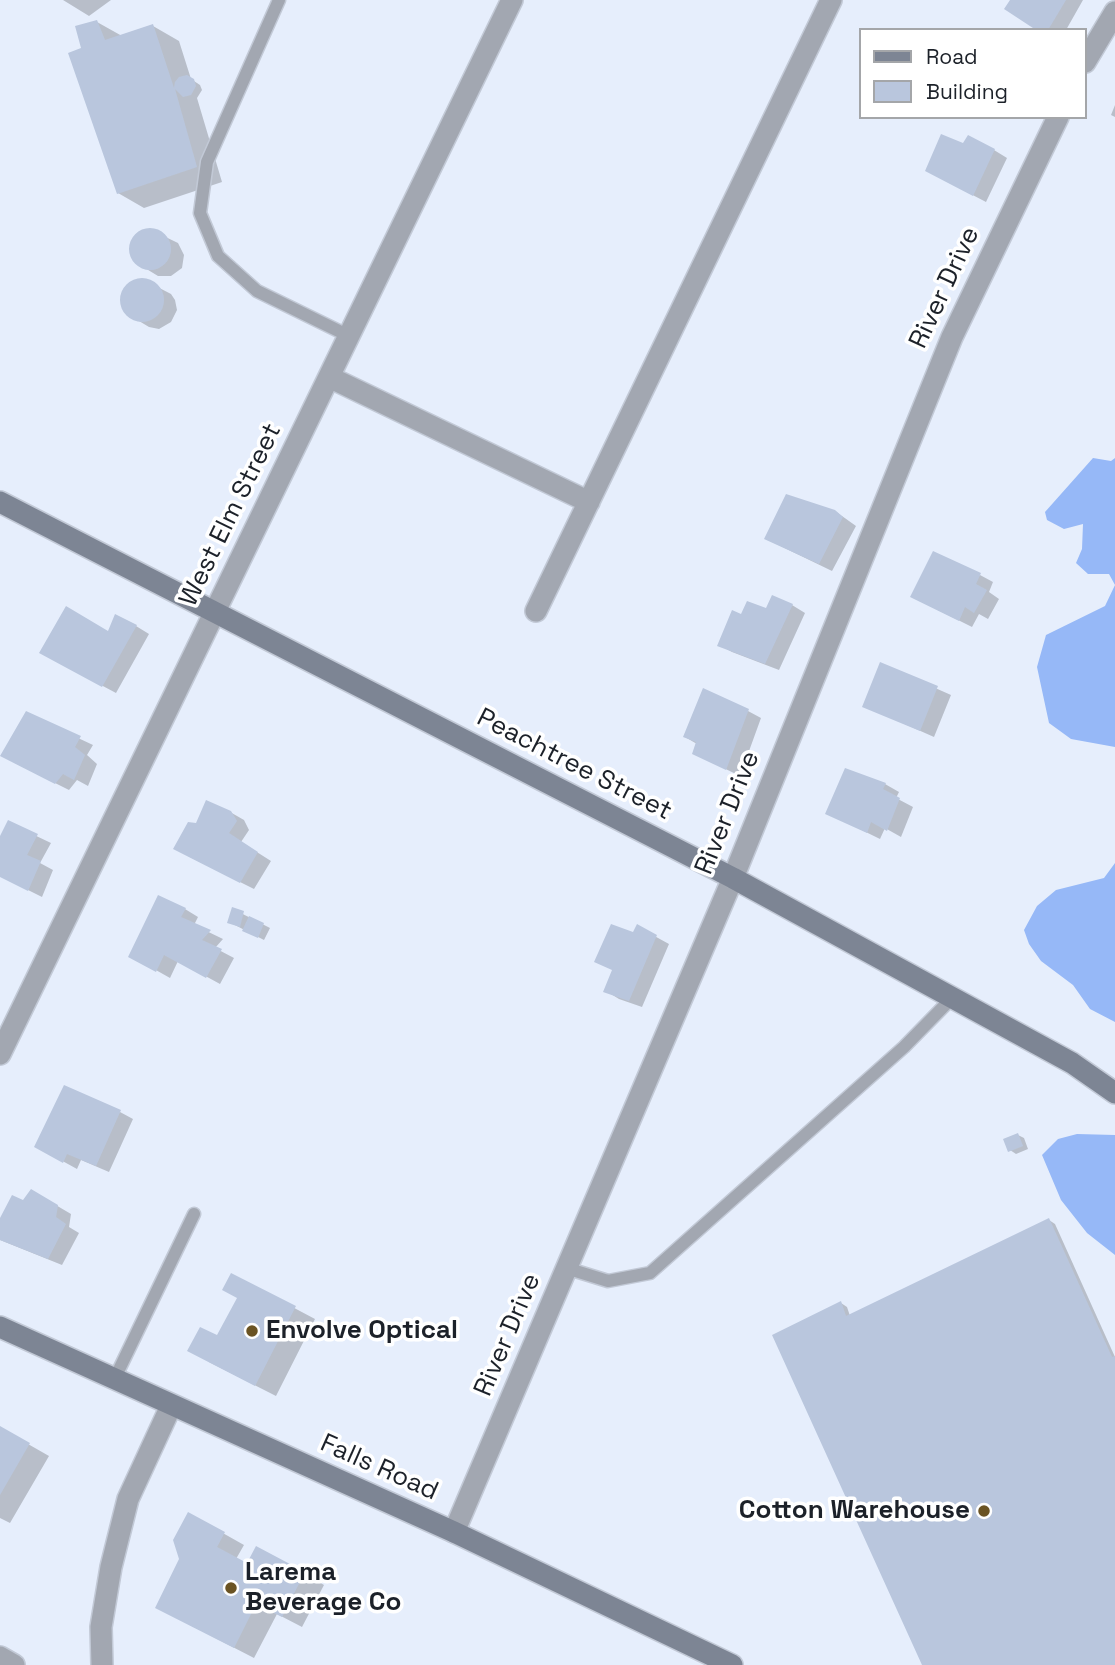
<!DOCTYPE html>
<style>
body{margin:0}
#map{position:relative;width:1115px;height:1665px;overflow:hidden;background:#e6eefc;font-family:"Space Grotesk",sans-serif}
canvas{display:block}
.legend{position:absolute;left:859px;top:28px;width:228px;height:91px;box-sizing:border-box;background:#fff;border:2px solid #a4a6a9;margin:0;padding:9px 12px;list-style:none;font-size:21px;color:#1c2129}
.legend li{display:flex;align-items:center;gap:14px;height:35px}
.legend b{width:35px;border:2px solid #a4a6a9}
</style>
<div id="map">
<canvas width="1115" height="1665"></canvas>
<ul class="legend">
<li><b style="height:9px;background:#7d8594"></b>Road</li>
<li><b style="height:19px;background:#b9c6dd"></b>Building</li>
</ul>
</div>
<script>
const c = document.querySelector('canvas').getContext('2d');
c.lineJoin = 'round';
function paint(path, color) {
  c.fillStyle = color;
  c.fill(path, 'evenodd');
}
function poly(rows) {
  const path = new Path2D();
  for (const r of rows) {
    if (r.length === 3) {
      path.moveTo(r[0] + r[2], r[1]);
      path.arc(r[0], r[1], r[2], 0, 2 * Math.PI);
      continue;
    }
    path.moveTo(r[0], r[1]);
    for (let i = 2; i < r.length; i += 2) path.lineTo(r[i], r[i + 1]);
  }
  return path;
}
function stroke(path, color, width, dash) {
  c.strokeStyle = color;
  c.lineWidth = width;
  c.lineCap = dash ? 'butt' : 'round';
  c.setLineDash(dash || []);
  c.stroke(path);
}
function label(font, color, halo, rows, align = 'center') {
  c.font = font + ' "Space Grotesk",sans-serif';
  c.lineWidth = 7;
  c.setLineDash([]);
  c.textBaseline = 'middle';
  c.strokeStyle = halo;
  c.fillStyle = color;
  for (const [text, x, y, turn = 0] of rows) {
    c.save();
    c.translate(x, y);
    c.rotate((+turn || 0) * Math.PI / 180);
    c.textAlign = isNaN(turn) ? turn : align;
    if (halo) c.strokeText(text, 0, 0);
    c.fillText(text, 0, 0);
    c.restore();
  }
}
paint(poly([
 [1093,458,1111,461,1115,458,1115,747,1071,739,1049,723,1037,667,1046,635,1105,606,1115,585,1109,574,1088,574,1076,563,1082,549,1083,524,1064,529,1047,520,1045,512],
 [1115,863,1115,1022,1090,1009,1073,985,1041,961,1029,944,1024,930,1037,906,1056,890,1104,878],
 [1077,1134,1115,1135,1115,1255,1087,1233,1061,1200,1042,1155,1058,1139]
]), '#96b8f7');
paint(poly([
 [63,0,111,0,89,16],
 [1012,0,1083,0,1066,30,1040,30],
 [97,22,122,36,153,26,179,41,191,79,200,85,202,90,197,98,222,182,144,208,118,193,84,49],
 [1115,105,1115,117,1111,115],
 [964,145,994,150,1007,158,986,202,940,178],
 [145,230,151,230,178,243,184,255,182,268,171,276,158,276,135,262,130,250,134,238],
 [144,280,171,294,175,300,177,310,171,322,159,329,149,327,129,315,123,299,128,287,133,282],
 [835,511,856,526,832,571,766,539],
 [980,575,993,582,989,592,999,599,988,619,979,614,972,627,926,604],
 [792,605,805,613,779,670,732,652,719,645,742,616],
 [136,626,149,634,116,693,54,660,109,634],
 [881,664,951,695,934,737,864,706],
 [748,711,761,718,740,776,707,760,697,744,685,737],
 [27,714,93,745,87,755,97,764,88,786,77,780,69,790,15,763],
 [846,770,885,784,899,792,896,798,913,807,901,837,885,828,880,839,827,813],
 [230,812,244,820,249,830,241,842,271,861,254,889,188,856,197,825],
 [9,823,51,843,40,863,53,870,42,897,0,876,0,840],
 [185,909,198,917,194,925,223,939,215,948,234,958,220,984,178,961,170,978,131,956],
 [233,909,270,928,264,940,229,922],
 [638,927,669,944,642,1007,619,999,606,991,613,970],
 [120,1112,133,1119,109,1172,81,1160,77,1169,37,1147],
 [1018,1135,1024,1138,1028,1149,1016,1154,1010,1150],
 [32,1191,71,1214,69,1227,79,1233,62,1265,0,1240,0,1221,24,1203],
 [1049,1220,1055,1224,1115,1357,1115,1665,924,1665,841,1303,847,1307,850,1316],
 [232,1275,315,1319,276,1396,209,1362,238,1298],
 [0,1428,49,1456,10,1523,0,1518],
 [189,1514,244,1545,236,1559,248,1565,304,1573,324,1585,302,1627,277,1614,254,1658,157,1608,181,1559]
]), '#0003');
paint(poly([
 [1010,0,1066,0,1048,30,1036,30,1004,9],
 [97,20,105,40,153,24,174,88,175,82,179,77,187,75,194,79,196,86,191,95,183,97,175,89,197,167,117,194,68,53,81,48,75,26],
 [941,134,963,143,968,135,995,149,973,196,925,171],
 [150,249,21],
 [142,300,22],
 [786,494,835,510,843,517,819,564,764,539],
 [933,551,981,573,976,584,987,590,974,613,965,607,959,621,910,597],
 [772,595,793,604,765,664,717,646,732,610,741,614,747,601,766,608],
 [66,606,108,631,115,614,137,625,102,687,39,653],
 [880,662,938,686,920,731,862,707],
 [703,688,749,709,726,770,692,754,696,742,683,737],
 [26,711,81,736,75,747,85,755,74,780,63,774,55,784,0,756],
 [845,768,886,783,883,789,900,798,887,831,871,822,867,833,825,814],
 [206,800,231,811,237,821,229,833,258,852,240,883,173,849,188,822,196,823],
 [8,820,38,834,27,855,41,861,28,891,0,877,0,836],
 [158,895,186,908,181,917,211,930,202,940,222,949,206,978,164,955,156,972,128,957],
 [232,907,244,911,240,927,227,923],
 [249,916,264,923,258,938,242,931],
 [611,924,633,932,637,924,657,935,629,1001,603,992,612,970,594,962],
 [64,1085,121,1110,96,1166,67,1154,63,1163,34,1147],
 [1018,1133,1023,1146,1008,1152,1003,1139],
 [31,1189,58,1205,56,1217,66,1224,48,1259,0,1240,0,1218,12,1195,23,1200],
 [1049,1218,1112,1357,1115,1356,1115,1665,922,1665,772,1335,841,1301,846,1316],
 [231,1273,296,1306,255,1386,187,1351,200,1327,217,1335,237,1298,222,1290],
 [0,1426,30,1443,0,1495],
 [188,1512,225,1532,217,1547,247,1563,256,1546,305,1572,282,1617,256,1604,234,1648,155,1608,179,1559,173,1540]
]), '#b9c6dd');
const lane = poly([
 [279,0,207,162,200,213,218,256,257,291,349,336],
 [566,1268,608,1281,650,1273,904,1047,952,998],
 [114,1380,194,1214]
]);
const street = poly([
 [1085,62,1115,12],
 [329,377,589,502],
 [536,611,831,0],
 [0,1054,512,0],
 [454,1532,733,878,952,337,1058,117],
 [0,1657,14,1665],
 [102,1665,101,1627,111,1567,128,1499,171,1406]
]);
const secondary = poly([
 [0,502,733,878,1072,1063,1115,1093],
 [0,1327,454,1532,732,1665]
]);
stroke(lane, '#c2c9d6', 15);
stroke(street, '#c2c9d6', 24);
stroke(secondary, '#c2c9d6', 24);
stroke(lane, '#a2a7b1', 12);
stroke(street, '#a2a7b1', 21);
stroke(secondary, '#7d8594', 21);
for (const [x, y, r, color] of [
 [252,1331,7,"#6a5323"],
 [984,1511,7,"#6a5323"],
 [231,1588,7,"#6a5323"]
]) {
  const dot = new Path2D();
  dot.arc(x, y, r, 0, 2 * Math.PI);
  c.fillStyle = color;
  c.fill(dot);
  stroke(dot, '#fff', 2.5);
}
label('26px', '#1c2129', '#fff', [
 ["River Drive",945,288,-65],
 ["West Elm Street",231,515,-64],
 ["Peachtree Street",574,765,27],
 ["River Drive",728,813,-68],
 ["River Drive",508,1335,-67],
 ["Falls Road",379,1468,24]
]);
label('bold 26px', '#1c2129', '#fff', [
 ["Envolve Optical",266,1331],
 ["Cotton Warehouse",970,1511,"right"],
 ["Larema",245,1573],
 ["Beverage Co",245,1603]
], 'left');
</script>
